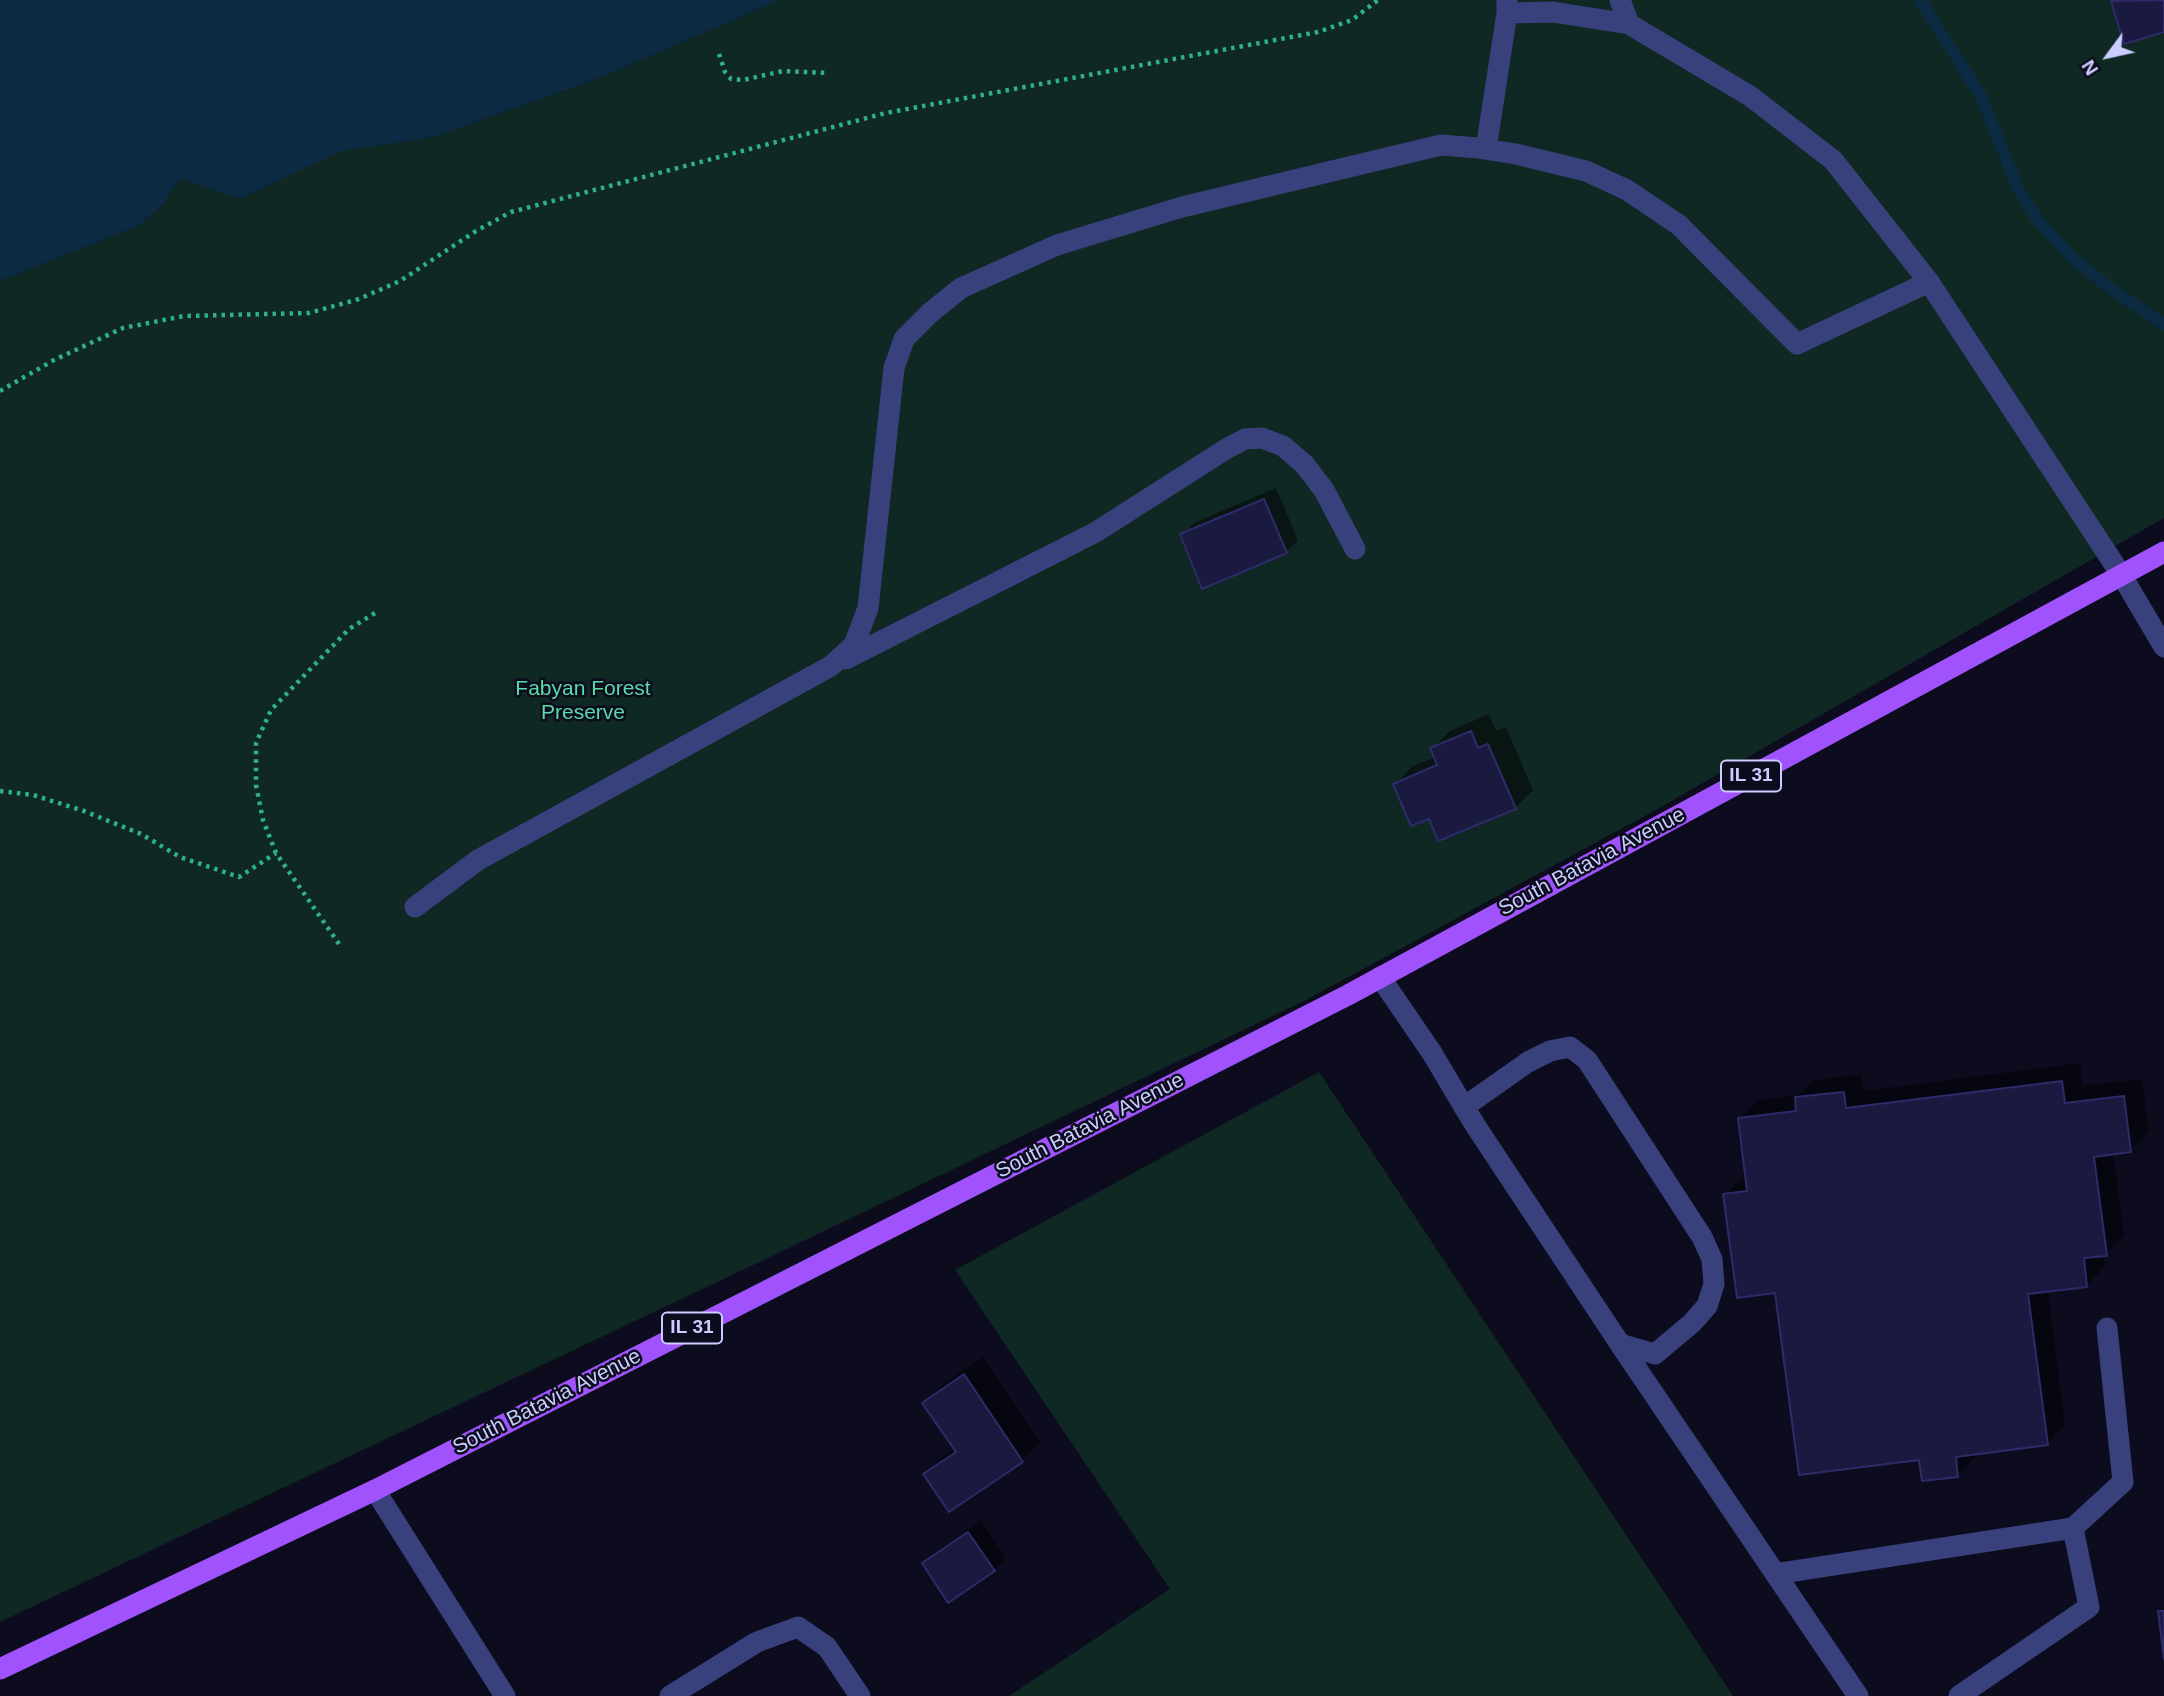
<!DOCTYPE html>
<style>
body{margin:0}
#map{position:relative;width:2164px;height:1696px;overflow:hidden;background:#0c0c1e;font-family:Arial,sans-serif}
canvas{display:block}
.north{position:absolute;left:2073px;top:21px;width:70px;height:70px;-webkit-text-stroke:5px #0c0c1e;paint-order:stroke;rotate:237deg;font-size:19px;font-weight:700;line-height:28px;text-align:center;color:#cacdfe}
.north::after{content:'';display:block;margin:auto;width:24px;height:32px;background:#cacdfe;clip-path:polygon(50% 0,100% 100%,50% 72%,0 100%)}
</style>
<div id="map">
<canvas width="2164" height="1696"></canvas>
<div class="north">N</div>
</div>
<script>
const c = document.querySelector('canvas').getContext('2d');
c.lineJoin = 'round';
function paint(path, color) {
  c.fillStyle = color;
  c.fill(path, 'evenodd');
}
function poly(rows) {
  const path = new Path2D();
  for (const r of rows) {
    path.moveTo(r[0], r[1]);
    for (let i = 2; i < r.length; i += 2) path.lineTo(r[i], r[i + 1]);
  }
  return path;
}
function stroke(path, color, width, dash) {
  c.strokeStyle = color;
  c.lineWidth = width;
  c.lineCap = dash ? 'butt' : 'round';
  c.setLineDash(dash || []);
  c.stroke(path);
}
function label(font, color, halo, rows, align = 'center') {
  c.font = font + ' Arial,sans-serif';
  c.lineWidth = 5;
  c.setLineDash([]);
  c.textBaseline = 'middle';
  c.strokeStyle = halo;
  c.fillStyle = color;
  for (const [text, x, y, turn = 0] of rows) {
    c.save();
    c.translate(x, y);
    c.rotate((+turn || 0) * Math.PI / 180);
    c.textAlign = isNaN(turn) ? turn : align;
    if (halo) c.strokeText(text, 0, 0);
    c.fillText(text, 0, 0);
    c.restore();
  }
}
paint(poly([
 [780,0,2164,0,2164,518,1654,811,1308,999,770,1257,0,1622,0,281,138,226,163,205,180,179,240,199,341,150,434,137,597,79],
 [1319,1072,1733,1696,1009,1696,1170,1589,955,1270]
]), '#0f2823');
paint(poly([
 [0,0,780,0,597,79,434,137,341,151,240,199,180,179,163,205,138,226,0,281]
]), '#0c2a42');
paint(poly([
 [1276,488,1298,540,1286,552,1182,535,1194,523],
 [1489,714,1496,731,1506,727,1533,790,1515,808,1430,817,1395,784,1413,766,1435,757,1432,749,1450,731],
 [2080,1063,2083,1086,2142,1079,2149,1132,2130,1150,2113,1152,2124,1236,2106,1254,2103,1254,2105,1267,2087,1285,2048,1290,2065,1425,2047,1444,1975,1453,1976,1457,1957,1475,1921,1458,1777,1291,1725,1195,1744,1177,1747,1176,1740,1119,1758,1100,1799,1095,1815,1080,1861,1074,1863,1091],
 [983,1357,1040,1442,1022,1461,949,1510,925,1474,943,1456,955,1448,924,1403,942,1385],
 [981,1521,1006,1558,994,1570,924,1564,936,1552]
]), '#0007');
stroke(poly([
 [1920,0,1981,96,2018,188,2038,221,2073,258,2118,294,2164,324]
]), '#0c2a42', 12);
const building = poly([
 [2164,0,2164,32,2124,44,2111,1,2164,0],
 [1264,499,1287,553,1202,589,1180,534,1264,499],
 [1471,731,1478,748,1488,744,1516,809,1438,841,1429,819,1411,826,1393,784,1437,765,1430,748,1471,731],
 [2062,1081,2065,1103,2124,1096,2131,1152,2094,1157,2107,1256,2084,1258,2087,1287,2028,1294,2048,1445,1956,1457,1958,1477,1922,1481,1919,1460,1799,1475,1775,1293,1737,1298,1723,1194,1747,1191,1738,1118,1796,1111,1795,1097,1844,1092,1846,1108,2062,1081],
 [964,1374,1023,1462,949,1512,923,1474,956,1452,922,1403,964,1374],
 [968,1532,995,1571,948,1603,922,1563,968,1532],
 [2158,1611,2164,1611,2164,1659,2158,1611]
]);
paint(building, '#1a193f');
stroke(building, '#2d2b6a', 2);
stroke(poly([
 [719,54,725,72,731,79,743,80,783,71,829,73],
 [0,391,54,360,123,328,184,316,309,313,359,299,400,281,476,231,511,212,886,113,1318,32,1352,20,1378,0],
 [0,791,33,795,84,811,141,834,180,857,239,877,276,853],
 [339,944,276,853,263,820,256,785,256,743,271,710,349,629,375,613]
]), '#2fae90', 4.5, [3.5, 5]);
stroke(poly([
 [1620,0,1629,24],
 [1507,13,1553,12,1629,24,1750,96,1833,160,1929,282,1946,308,2122,576,2164,647],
 [1486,149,1507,13,1507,0],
 [846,659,1096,532,1226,449,1245,439,1262,438,1283,446,1304,464,1324,490,1355,549],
 [415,907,478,860,831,666,854,645,868,608,894,368,904,339,930,313,961,288,1057,245,1182,207,1441,145,1478,148,1516,154,1586,171,1627,190,1679,225,1797,344,1929,282],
 [1380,977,1432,1053,1464,1107,1477,1128,1620,1344,1655,1354,1692,1323,1707,1306,1714,1284,1712,1259,1702,1237,1587,1060,1570,1047,1550,1051,1528,1062,1464,1107],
 [1620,1344,1858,1696],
 [375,1490,505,1696],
 [2073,1528,2123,1482,2107,1328],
 [1775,1574,2073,1528,2089,1607,1959,1696],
 [670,1696,757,1642,798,1627,827,1647,860,1696]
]), '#38417c', 21);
stroke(poly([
 [0,1669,375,1490,1348,995,2164,552]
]), '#a053fd', 21);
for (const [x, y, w] of [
 [1751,776,60],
 [692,1328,60]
]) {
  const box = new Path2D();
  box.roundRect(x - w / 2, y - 15.5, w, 31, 5);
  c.fillStyle = '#0c0c1e';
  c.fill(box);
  stroke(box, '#cacdfe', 2);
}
label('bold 19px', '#cacdfe', null, [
 ["IL 31",1751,776],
 ["IL 31",692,1328]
]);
label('21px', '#58dca5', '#0c0c1e', [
 ["Fabyan Forest",583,689],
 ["Preserve",583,713]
]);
label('21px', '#cacdfe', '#0c0c1e', [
 ["South Batavia Avenue",1592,862,-28],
 ["South Batavia Avenue",1090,1126,-27],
 ["South Batavia Avenue",547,1402,-27]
]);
</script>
